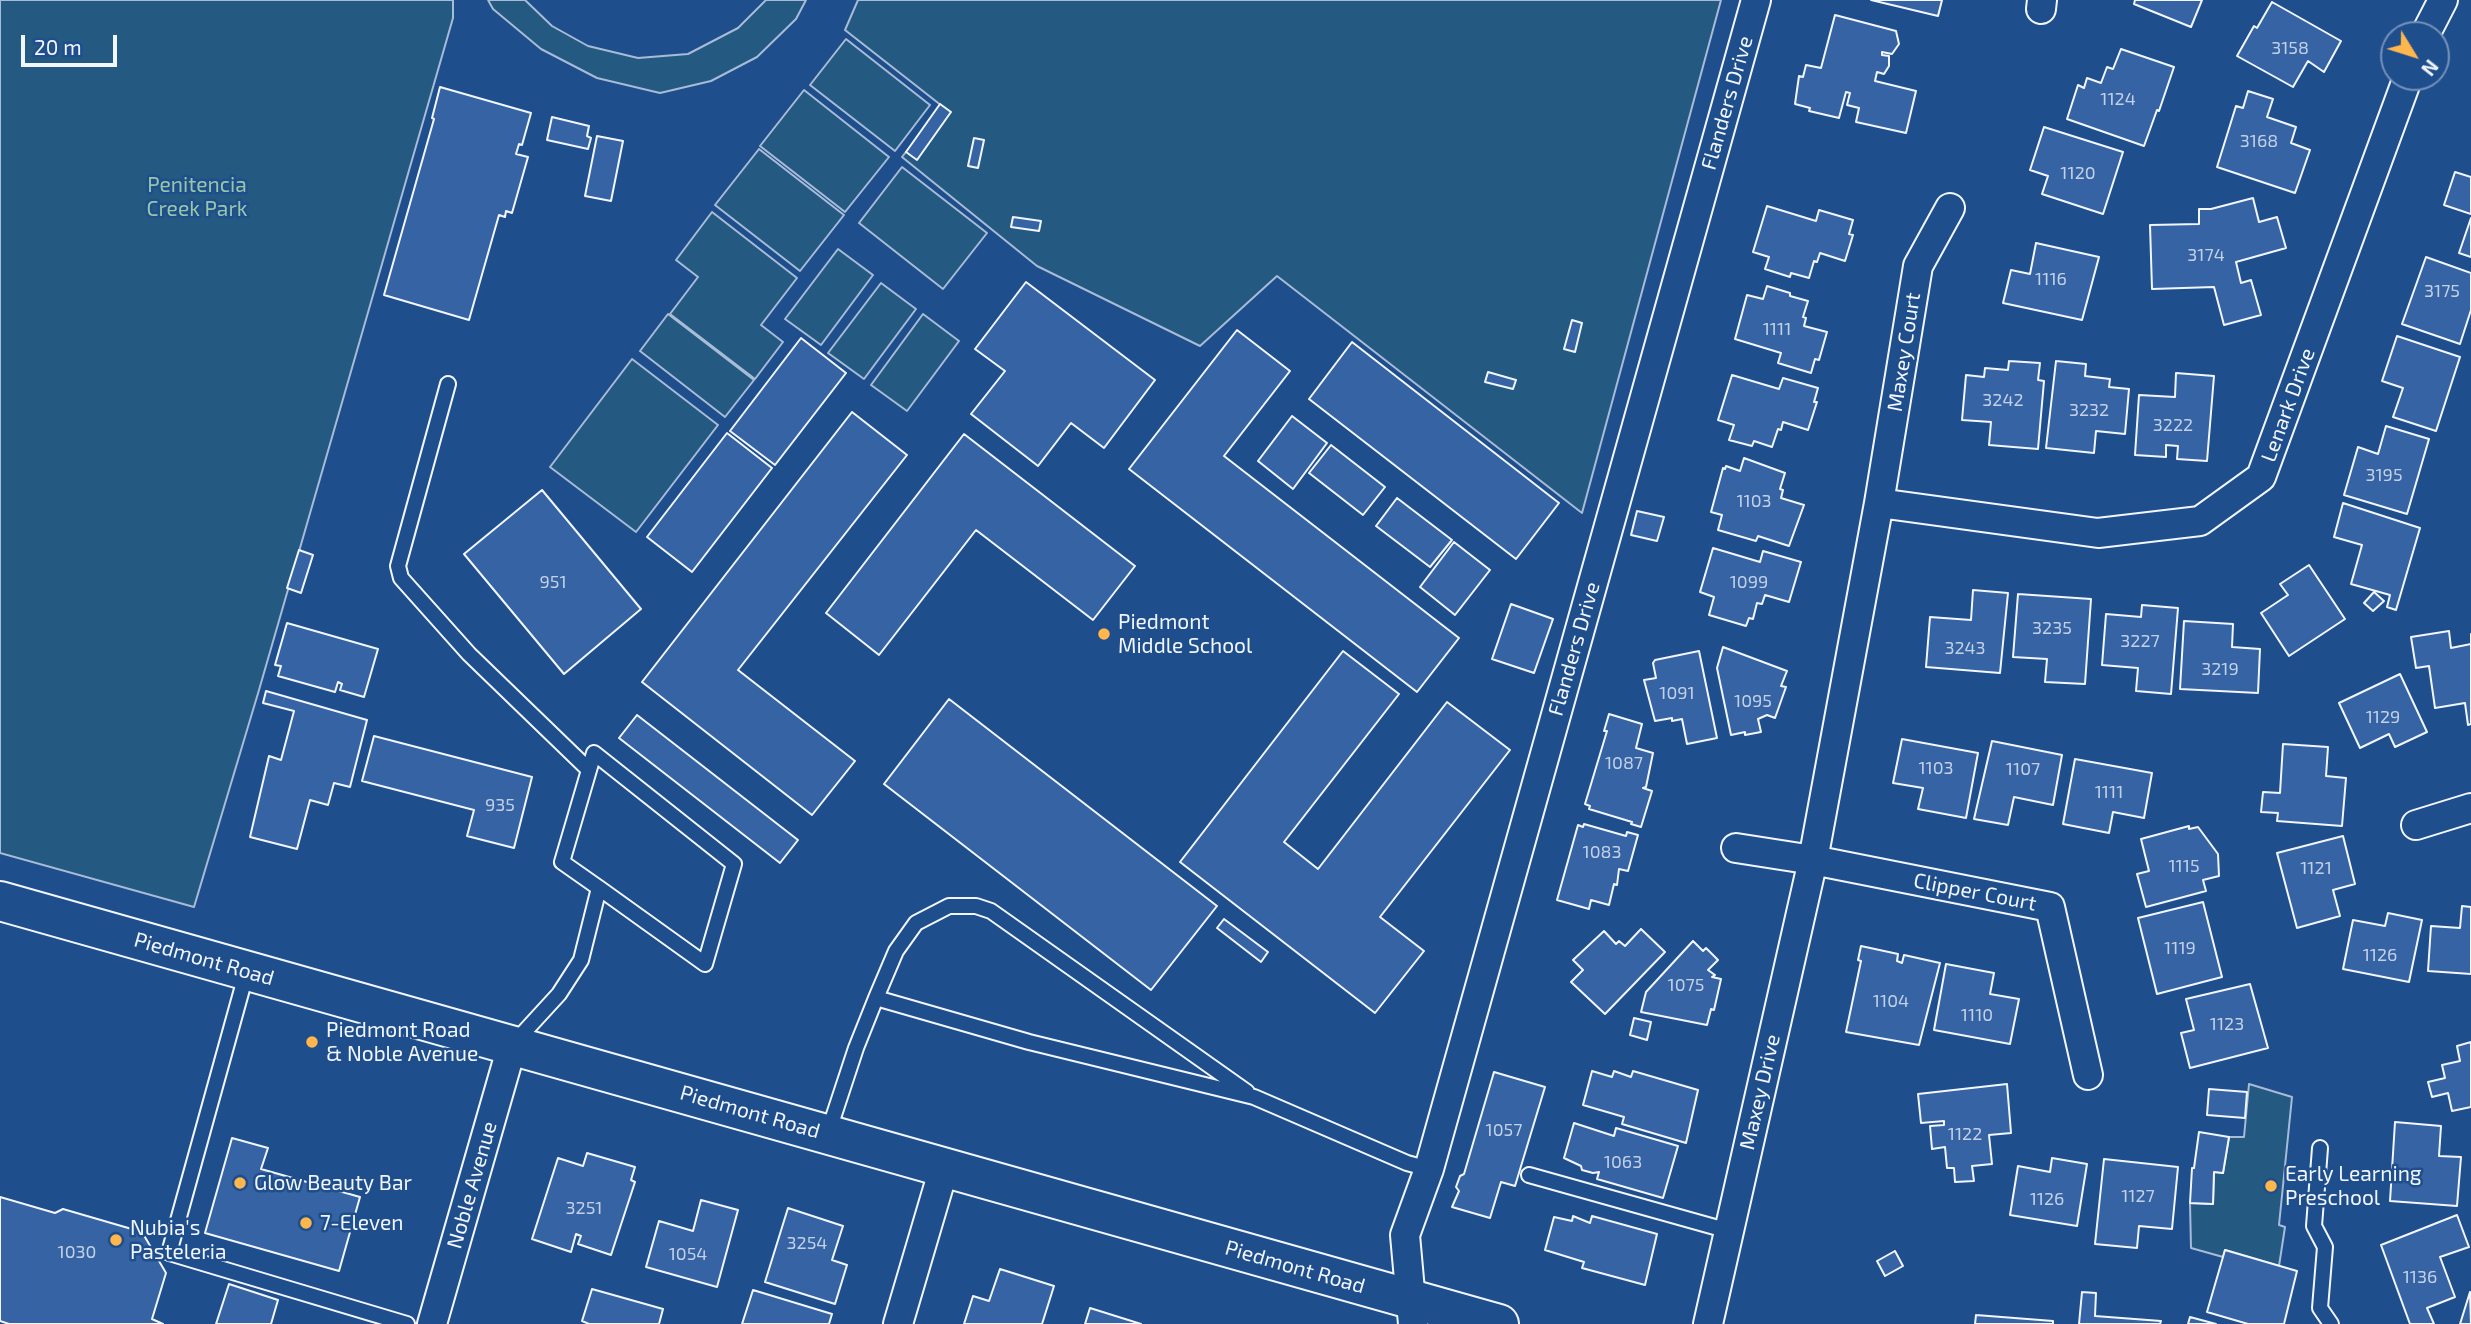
<!DOCTYPE html>
<style>
body{margin:0}
#map{position:relative;width:2471px;height:1324px;overflow:hidden;background:#1f4e8c;font-family:"Exo 2",sans-serif}
canvas{display:block}
.north{position:absolute;left:2380px;top:21px;width:70px;height:70px;box-sizing:border-box;background:#1f4e8c;border:2px solid #7391ba;border-radius:50%;rotate:128deg;font-size:19px;font-weight:700;line-height:28px;text-align:center;color:#f2f6ff}
.north::after{content:'';display:block;margin:auto;width:24px;height:32px;background:#ffb74d;clip-path:polygon(50% 0,100% 100%,50% 72%,0 100%)}
.scale{position:absolute;left:21px;top:35px;width:96px;height:32px;box-sizing:border-box;border:4px solid #f2f6ff;border-top:0;padding-left:9px;font-size:21px;line-height:24px;white-space:nowrap;color:#f2f6ff;-webkit-text-stroke:5px #1f4e8c;paint-order:stroke}
</style>
<div id="map">
<canvas width="2471" height="1324"></canvas>
<div class="north">N</div>
<div class="scale">20 m</div>
</div>
<script>
const c = document.querySelector('canvas').getContext('2d');
c.lineJoin = 'round';
function paint(path, color) {
  c.fillStyle = color;
  c.fill(path, 'evenodd');
}
function poly(rows) {
  const path = new Path2D();
  for (const r of rows) {
    path.moveTo(r[0], r[1]);
    for (let i = 2; i < r.length; i += 2) path.lineTo(r[i], r[i + 1]);
  }
  return path;
}
function stroke(path, color, width, dash) {
  c.strokeStyle = color;
  c.lineWidth = width;
  c.lineCap = dash ? 'butt' : 'round';
  c.setLineDash(dash || []);
  c.stroke(path);
}
function label(font, color, halo, rows, align = 'center') {
  c.font = font + ' "Exo 2",sans-serif';
  c.lineWidth = 5;
  c.setLineDash([]);
  c.textBaseline = 'middle';
  c.strokeStyle = halo;
  c.fillStyle = color;
  for (const [text, x, y, turn = 0] of rows) {
    c.save();
    c.translate(x, y);
    c.rotate((+turn || 0) * Math.PI / 180);
    c.textAlign = isNaN(turn) ? turn : align;
    if (halo) c.strokeText(text, 0, 0);
    c.fillText(text, 0, 0);
    c.restore();
  }
}
const green = poly([
 [0,0,453,0,453,18,259,690,194,907,0,853,0,0],
 [488,0,525,0,552,26,588,46,638,58,688,54,738,28,766,0,806,0,796,19,757,57,711,81,660,93,597,78,541,49,493,9,488,0],
 [858,0,1721,0,1582,513,1277,276,1200,346,1037,266,902,157,942,106,845,30,858,0],
 [846,39,930,105,895,151,810,85,846,39],
 [804,90,889,157,845,212,760,146,804,90],
 [759,149,844,215,800,271,715,205,759,149],
 [902,167,987,233,943,289,859,223,902,167],
 [712,212,797,278,761,325,783,342,755,379,670,314,698,277,676,260,712,212],
 [838,249,873,275,821,345,785,319,838,249],
 [881,283,916,309,864,379,828,353,881,283],
 [668,314,754,380,725,417,640,351,668,314],
 [923,314,959,341,907,411,871,385,923,314],
 [632,359,718,425,636,532,550,467,632,359],
 [2249,1084,2292,1097,2279,1225,2285,1227,2279,1266,2225,1250,2223,1257,2191,1248,2190,1203,2213,1204,2214,1172,2223,1173,2229,1137,2244,1137,2249,1084]
]);
paint(green, '#245a82');
stroke(green, '#a8bbd7', 2);
const building = poly([
 [1871,0,1942,0,1938,16,1871,0],
 [2135,0,2202,0,2191,27,2134,4,2135,0],
 [2272,2,2341,41,2324,72,2308,61,2293,87,2237,56,2254,26,2257,28,2272,2],
 [1835,15,1896,31,1899,44,1892,54,1882,52,1882,55,1889,56,1889,66,1884,74,1877,72,1875,81,1916,91,1906,133,1856,122,1859,108,1847,105,1850,93,1846,92,1839,118,1809,111,1810,108,1795,104,1799,76,1803,77,1806,65,1821,68,1835,15],
 [2121,49,2174,67,2159,111,2157,110,2144,146,2067,119,2078,85,2084,88,2087,78,2101,83,2107,67,2113,69,2121,49],
 [440,87,531,113,522,145,519,144,516,154,528,157,512,213,506,211,505,217,499,215,469,320,384,295,434,119,432,118,440,87],
 [2248,91,2273,99,2267,117,2296,127,2291,143,2310,150,2295,193,2217,167,2236,106,2243,108,2248,91],
 [940,104,951,112,917,160,906,152,940,104],
 [552,117,589,126,587,136,591,138,588,149,547,140,552,117],
 [2044,127,2123,152,2103,214,2042,194,2048,176,2030,170,2044,127],
 [597,136,623,141,611,201,585,196,597,136],
 [974,138,984,140,978,168,968,166,974,138],
 [2455,172,2471,177,2471,214,2444,205,2455,172],
 [2253,198,2259,222,2277,217,2286,248,2236,262,2241,283,2251,280,2261,315,2224,325,2214,287,2152,289,2150,225,2199,224,2199,209,2211,209,2253,198],
 [1767,206,1816,221,1819,210,1853,220,1849,234,1853,235,1845,261,1820,253,1817,262,1814,261,1809,278,1791,273,1790,277,1765,269,1769,257,1753,252,1767,206],
 [1013,217,1041,221,1039,231,1011,227,1013,217],
 [2471,218,2471,257,2459,253,2471,218],
 [2036,243,2099,257,2082,320,2003,303,2011,270,2030,274,2036,243],
 [2426,257,2471,273,2471,310,2460,344,2402,324,2426,257],
 [1026,282,1155,380,1104,448,1071,423,1038,466,971,414,1005,371,975,349,1026,282],
 [1767,286,1790,293,1790,296,1808,301,1803,317,1806,318,1804,326,1827,332,1819,360,1815,359,1811,373,1778,363,1781,353,1735,339,1747,295,1763,299,1767,286],
 [1572,320,1582,323,1575,352,1564,349,1572,320],
 [1237,330,1290,371,1224,456,1459,638,1417,692,1129,469,1237,330],
 [2397,336,2460,357,2436,431,2393,417,2403,388,2382,381,2397,336],
 [801,338,846,373,775,465,730,431,801,338],
 [1352,342,1559,503,1516,559,1309,399,1352,342],
 [2009,361,2040,363,2038,380,2044,381,2038,449,1989,445,1991,422,1962,420,1966,375,1984,377,1985,368,2008,370,2009,361],
 [2056,361,2086,364,2085,376,2110,379,2109,387,2129,389,2125,434,2096,431,2094,453,2046,448,2056,361],
 [1488,372,1516,380,1513,389,1485,382,1488,372],
 [2176,373,2214,376,2207,461,2177,459,2178,446,2166,445,2166,457,2135,455,2139,395,2175,397,2176,373],
 [1732,375,1779,389,1783,378,1818,388,1814,402,1817,402,1808,430,1783,422,1781,430,1778,429,1772,447,1754,441,1752,446,1729,440,1734,425,1718,420,1732,375],
 [852,412,907,455,738,670,855,761,812,815,642,682,852,412],
 [1292,416,1327,443,1293,489,1258,461,1292,416],
 [2386,426,2429,439,2407,514,2344,495,2358,447,2378,454,2386,426],
 [727,433,772,468,692,572,647,537,727,433],
 [964,434,1135,566,1093,620,976,530,879,655,826,613,964,434],
 [1331,445,1385,487,1363,515,1309,473,1331,445],
 [1744,458,1785,473,1780,489,1783,490,1781,498,1804,505,1789,546,1758,536,1756,541,1718,530,1722,515,1711,512,1723,468,1725,469,1726,466,1740,471,1744,458],
 [542,490,641,609,564,674,464,554,542,490],
 [1397,498,1452,540,1430,567,1376,526,1397,498],
 [2343,503,2420,528,2396,610,2387,607,2390,595,2351,584,2362,545,2334,537,2343,503],
 [1637,511,1664,517,1657,541,1631,535,1637,511],
 [1454,542,1490,570,1455,615,1420,587,1454,542],
 [1713,548,1760,562,1763,551,1801,562,1789,602,1765,595,1762,604,1757,603,1753,619,1749,618,1746,626,1709,615,1714,597,1700,592,1713,548],
 [299,550,313,555,301,593,287,588,299,550],
 [2309,565,2345,619,2289,656,2261,613,2288,595,2280,584,2309,565],
 [1973,590,2008,593,2000,673,1926,667,1930,617,1971,620,1973,590],
 [2374,592,2384,601,2373,611,2364,603,2374,592],
 [2018,594,2091,599,2085,684,2045,682,2047,659,2013,657,2018,594],
 [1511,604,1553,619,1534,673,1492,659,1511,604],
 [2142,605,2178,608,2171,694,2136,691,2138,668,2102,665,2106,614,2141,617,2142,605],
 [2184,621,2233,624,2232,647,2260,649,2258,693,2180,689,2184,621],
 [287,623,378,649,364,697,340,690,342,684,338,682,335,692,278,676,281,666,275,665,287,623],
 [2449,631,2451,648,2471,644,2471,634,2471,724,2468,725,2465,703,2435,708,2429,666,2416,668,2411,637,2449,631],
 [1723,647,1787,671,1781,686,1786,687,1775,718,1767,715,1758,719,1761,732,1745,735,1745,732,1731,735,1717,668,1723,647],
 [1343,651,1399,694,1284,842,1318,869,1447,702,1510,750,1380,917,1424,951,1375,1013,1180,862,1343,651],
 [1699,651,1717,738,1687,744,1682,719,1672,721,1672,718,1655,721,1644,680,1656,678,1653,663,1655,660,1699,651],
 [2400,674,2427,732,2395,747,2389,734,2360,748,2339,703,2400,674],
 [266,691,367,720,350,787,334,783,328,805,310,800,297,849,250,837,269,756,281,760,294,711,263,703,266,691],
 [949,699,1217,906,1151,990,884,784,949,699],
 [1609,714,1642,724,1636,748,1653,753,1646,787,1643,788,1652,791,1641,827,1631,824,1632,822,1589,809,1590,806,1585,804,1607,731,1604,731,1609,714],
 [637,715,798,840,780,863,619,738,637,715],
 [374,736,532,777,514,848,467,836,474,810,362,781,374,736],
 [1902,739,1978,753,1966,818,1918,809,1923,788,1893,783,1902,739],
 [1992,741,2062,755,2053,805,2014,797,2008,825,1974,819,1992,741],
 [2283,744,2328,747,2326,776,2346,778,2342,826,2277,821,2278,813,2261,812,2263,792,2280,793,2283,744],
 [2075,759,2152,773,2144,818,2113,812,2109,833,2063,824,2075,759],
 [1584,824,1626,836,1627,832,1638,835,1628,871,1619,869,1617,885,1614,884,1609,905,1591,900,1589,909,1557,900,1578,825,1583,827,1584,824],
 [2189,826,2189,829,2198,827,2218,854,2219,876,2203,880,2206,891,2146,907,2137,874,2149,871,2141,839,2189,826],
 [2343,836,2355,884,2333,890,2340,916,2297,928,2277,853,2343,836],
 [2203,902,2222,977,2157,994,2138,918,2203,902],
 [2462,906,2471,907,2471,974,2428,971,2431,926,2460,928,2462,906],
 [2388,913,2422,920,2409,982,2343,969,2353,920,2385,926,2388,913],
 [1224,919,1268,952,1261,962,1217,928,1224,919],
 [1641,929,1665,952,1605,1014,1571,982,1583,970,1573,960,1604,931,1616,944,1619,941,1625,946,1641,929],
 [1693,941,1703,951,1706,948,1718,960,1708,970,1715,975,1712,977,1721,979,1714,1010,1711,1009,1707,1025,1641,1012,1646,992,1693,941],
 [1861,946,1898,954,1897,961,1902,963,1904,955,1940,963,1919,1045,1846,1032,1861,961,1858,960,1861,946],
 [1946,964,1994,973,1990,994,2019,999,2010,1044,1934,1030,1946,964],
 [2250,984,2268,1048,2190,1068,2181,1033,2194,1030,2186,999,2250,984],
 [1634,1018,1651,1022,1647,1040,1630,1035,1634,1018],
 [2471,1042,2471,1107,2452,1111,2448,1093,2432,1097,2428,1082,2445,1078,2442,1065,2460,1061,2457,1046,2471,1042],
 [1592,1071,1612,1077,1614,1071,1631,1077,1633,1071,1698,1090,1686,1143,1622,1124,1624,1117,1583,1105,1592,1071],
 [1494,1072,1545,1087,1515,1186,1501,1182,1490,1218,1452,1207,1459,1191,1456,1187,1460,1176,1464,1174,1494,1072],
 [2007,1084,2011,1133,1989,1135,1992,1164,1972,1166,1974,1181,1955,1182,1954,1168,1947,1168,1945,1147,1932,1149,1930,1126,1944,1125,1944,1121,1921,1123,1918,1094,2007,1084],
 [2209,1089,2247,1092,2245,1118,2207,1115,2209,1089],
 [2395,1122,2441,1126,2439,1156,2461,1157,2457,1206,2390,1201,2395,1122],
 [1574,1123,1614,1136,1616,1128,1678,1146,1663,1198,1597,1179,1599,1172,1593,1173,1582,1170,1581,1166,1564,1158,1574,1123],
 [2199,1132,2229,1137,2223,1173,2214,1172,2213,1204,2190,1203,2192,1168,2194,1168,2199,1132],
 [232,1138,268,1148,261,1169,360,1197,339,1271,205,1233,232,1138],
 [587,1153,635,1167,631,1180,635,1182,611,1255,578,1244,581,1236,576,1234,571,1252,532,1239,558,1158,583,1166,587,1153],
 [2052,1158,2087,1164,2077,1226,2010,1215,2018,1166,2050,1172,2052,1158],
 [2104,1159,2178,1167,2172,1229,2139,1226,2137,1248,2095,1244,2104,1159],
 [0,1197,55,1213,63,1209,142,1232,166,1273,152,1319,163,1324,9,1324,0,1321,0,1197],
 [701,1200,738,1210,717,1287,646,1267,659,1221,693,1231,701,1200],
 [788,1208,843,1226,832,1260,847,1265,835,1304,765,1282,788,1208],
 [2457,1215,2469,1247,2440,1257,2455,1297,2427,1308,2434,1324,2410,1324,2381,1245,2457,1215],
 [1573,1216,1590,1223,1592,1216,1657,1234,1645,1285,1582,1268,1584,1262,1545,1250,1554,1217,1572,1221,1573,1216],
 [2225,1250,2297,1271,2284,1324,2248,1324,2207,1312,2225,1250],
 [1895,1251,1903,1266,1885,1276,1877,1261,1895,1251],
 [1000,1269,1054,1286,1042,1324,964,1324,973,1296,989,1301,1000,1269],
 [229,1284,278,1300,271,1324,216,1324,229,1284],
 [592,1289,663,1309,659,1324,589,1324,582,1321,592,1289],
 [753,1290,832,1314,829,1324,742,1324,753,1290],
 [2082,1292,2096,1293,2095,1316,2161,1321,2160,1324,2079,1324,2082,1292],
 [2470,1292,2471,1324,2460,1324,2470,1292],
 [1090,1308,1141,1324,1085,1324,1090,1308],
 [1976,1315,2053,1321,2053,1324,1975,1324,1976,1315],
 [2190,1317,2216,1324,2188,1324,2190,1317]
]);
paint(building, '#3563a3');
stroke(building, '#f2f6ff', 2);
const lane = poly([
 [448,384,398,566,401,578,469,654,589,770],
 [247,971,169,1253,407,1324],
 [876,998,896,951,916,923,949,906,976,906,991,911,1247,1092],
 [515,1042,559,994,581,960,599,888,705,964,734,864,594,753,562,862,599,888],
 [828,1133,856,1048,876,998,1029,1042,1254,1097,1407,1163,1429,1169],
 [2320,1148,2314,1226,2325,1247,2320,1308,2331,1324],
 [1529,1175,1729,1231]
]);
const street = poly([
 [2041,9,2042,0],
 [2425,35,2443,0],
 [1879,503,2098,533,2200,521,2261,477,2408,77],
 [2416,825,2471,808],
 [1736,848,1813,860,2050,907,2088,1075],
 [432,1324,512,1046],
 [898,1324,944,1168],
 [1413,1324,1405,1235,1429,1169,1756,0],
 [1708,1324,1813,860,1879,503,1918,266,1950,208]
]);
const secondary = poly([
 [0,901,1499,1324]
]);
stroke(lane, '#f2f6ff', 18);
stroke(street, '#f2f6ff', 32);
stroke(secondary, '#f2f6ff', 42);
stroke(lane, '#1f4e8c', 14);
stroke(street, '#1f4e8c', 28);
stroke(secondary, '#1f4e8c', 38);
for (const [x, y, r, color] of [
 [1104,634,7,"#ffb74d"],
 [312,1042,7,"#ffb74d"],
 [240,1183,7,"#ffb74d"],
 [2271,1186,7,"#ffb74d"],
 [306,1223,7,"#ffb74d"],
 [116,1240,7,"#ffb74d"]
]) {
  const dot = new Path2D();
  dot.arc(x, y, r, 0, 2 * Math.PI);
  c.fillStyle = color;
  c.fill(dot);
  stroke(dot, '#1f4e8c', 2.5);
}
label('18px', '#c3d1e8', null, [
 ["3158",2290,48],
 ["1124",2118,99],
 ["3168",2259,141],
 ["1120",2078,173],
 ["3174",2206,255],
 ["1116",2051,279],
 ["3175",2442,291],
 ["1111",1777,329],
 ["3242",2003,400],
 ["3232",2089,410],
 ["3222",2173,425],
 ["3195",2384,475],
 ["1103",1754,501],
 ["951",553,582],
 ["1099",1749,582],
 ["3235",2052,628],
 ["3227",2140,641],
 ["3243",1965,648],
 ["3219",2220,669],
 ["1091",1677,693],
 ["1095",1753,701],
 ["1129",2383,717],
 ["1087",1624,763],
 ["1103",1936,768],
 ["1107",2023,769],
 ["1111",2109,792],
 ["935",500,805],
 ["1083",1602,852],
 ["1115",2184,866],
 ["1121",2316,868],
 ["1119",2180,948],
 ["1126",2380,955],
 ["1075",1686,985],
 ["1104",1891,1001],
 ["1110",1977,1015],
 ["1123",2227,1024],
 ["1057",1504,1130],
 ["1122",1965,1134],
 ["1063",1623,1162],
 ["1127",2138,1196],
 ["1126",2047,1199],
 ["3251",584,1208],
 ["3254",807,1243],
 ["1030",77,1252],
 ["1054",688,1254],
 ["1136",2420,1277]
]);
label('21px', '#f2f6ff', '#1f4e8c', [
 ["Flanders Drive",1727,103,-74],
 ["Maxey Court",1904,352,-81],
 ["Lenark Drive",2288,405,-70],
 ["Flanders Drive",1574,649,-74],
 ["Clipper Court",1975,892,11],
 ["Piedmont Road",204,959,16],
 ["Maxey Drive",1760,1092,-77],
 ["Piedmont Road",750,1112,16],
 ["Noble Avenue",472,1185,-74],
 ["Piedmont Road",1295,1267,16]
]);
label('21px', '#97c8a6', '#1f4e8c', [
 ["Penitencia",197,185],
 ["Creek Park",197,209]
]);
label('21px', '#f2f6ff', '#1f4e8c', [
 ["Piedmont",1118,622],
 ["Middle School",1118,646],
 ["Piedmont Road",326,1030],
 ["& Noble Avenue",326,1054],
 ["Early Learning",2285,1174],
 ["Preschool",2285,1198],
 ["Glow Beauty Bar",254,1183],
 ["7-Eleven",320,1223],
 ["Nubia's",130,1228],
 ["Pasteleria",130,1252]
], 'left');
</script>
